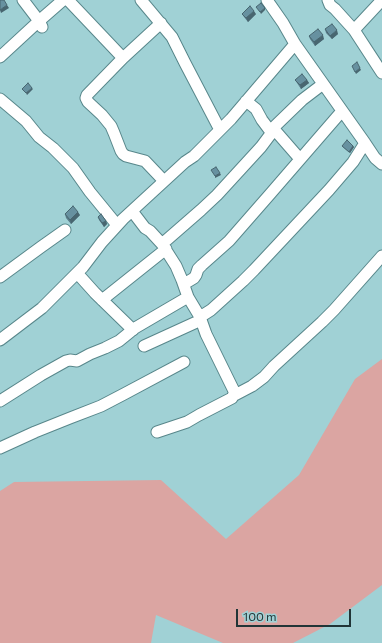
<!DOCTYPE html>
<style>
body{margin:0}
#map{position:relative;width:382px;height:643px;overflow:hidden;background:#a0d1d5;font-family:Commissioner,sans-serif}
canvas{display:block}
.scale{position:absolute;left:236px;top:609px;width:115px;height:18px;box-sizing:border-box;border:2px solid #213537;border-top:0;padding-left:5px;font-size:12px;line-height:14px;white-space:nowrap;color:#213537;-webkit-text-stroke:3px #a0d1d5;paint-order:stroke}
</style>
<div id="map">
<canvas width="382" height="643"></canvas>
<div class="scale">100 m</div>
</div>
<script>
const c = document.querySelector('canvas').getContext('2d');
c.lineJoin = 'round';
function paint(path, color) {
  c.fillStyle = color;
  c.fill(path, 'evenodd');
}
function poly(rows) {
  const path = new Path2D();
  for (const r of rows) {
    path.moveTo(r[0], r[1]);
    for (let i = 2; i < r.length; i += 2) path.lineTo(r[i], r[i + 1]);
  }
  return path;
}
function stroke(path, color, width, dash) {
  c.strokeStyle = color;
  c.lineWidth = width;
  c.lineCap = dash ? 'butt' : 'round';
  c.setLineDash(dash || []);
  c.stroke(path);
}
paint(poly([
 [382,359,382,585,330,624,293,643,223,643,156,615,151,643,0,643,0,491,14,482,161,480,226,539,299,475,355,379]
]), '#dba5a2');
const minor = poly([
 [68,0,123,58],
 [141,0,172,37,185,63,220,130],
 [267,0,283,23,295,44,365,143,375,158,382,164],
 [328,0,330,5,335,9,354,30,382,73],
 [161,23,123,58,87,95,86,98,88,102,102,115,111,126,114,133,121,151,123,154,126,156,145,161,164,181],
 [42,27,39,21,63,0],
 [354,30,382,0],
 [0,57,39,21,23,0],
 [0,99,26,121,39,137,53,148,73,168,90,192,117,225],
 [246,101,256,109,262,120,271,132],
 [273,128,300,159],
 [132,211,145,228,150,231,162,244,176,266,182,280,188,297,200,317,206,334,234,391,234,394,232,398,199,415,187,422,157,432],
 [162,244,201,210,217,195,261,147,270,135,271,130,302,100,323,84],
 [77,273,95,293,133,330],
 [0,277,41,247,65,230],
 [184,284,194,278,196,275,198,269,202,265,229,241,271,193,342,111],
 [102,300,166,249],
 [200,317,211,310,243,281,254,270,329,190,353,162,365,143],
 [0,340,42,308,83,267,102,242,123,219,185,162,194,156,231,119,295,44],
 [144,346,201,320],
 [233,396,252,386,264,377,274,366,322,322,334,310,382,256],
 [0,401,41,375,66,361,70,360,77,361,90,354,105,348,119,341,135,328,188,297],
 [0,448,35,432,70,418,101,406,124,394,184,362]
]);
stroke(minor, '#58878b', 13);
stroke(minor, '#fff', 11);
paint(poly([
 [242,14,256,14,248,22,244,17],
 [325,29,338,34,332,39,326,33],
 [309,36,324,39,315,46,310,39],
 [295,80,307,80,309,83,301,89],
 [342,146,353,146,354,147,350,153,343,147],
 [65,214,80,215,71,224,66,218],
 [98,217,106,221,107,224,104,227,99,220]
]), '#597d8a');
paint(poly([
 [7,5,9,8,1,13,0,10],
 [265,8,265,10,261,14,260,12],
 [254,11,256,14,248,22,246,18],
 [337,30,338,34,332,39,330,36],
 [323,35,324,39,315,46,314,42],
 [360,68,361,70,356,74,355,72],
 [307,80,309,83,301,89,300,85],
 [32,88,33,89,27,95,26,93],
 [353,146,354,147,350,153,349,152],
 [220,173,221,175,215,178,215,176],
 [78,212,80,215,71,224,70,220],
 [106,221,107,224,104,227,102,223]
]), '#486670');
const building = poly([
 [0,0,4,0,7,5,0,10,0,0],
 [261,3,265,8,260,12,256,7,261,3],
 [250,6,254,11,246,18,242,14,250,6],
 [332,24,337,30,330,36,325,29,332,24],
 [318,29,323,35,314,42,309,36,318,29],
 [357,62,360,68,355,72,352,66,357,62],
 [302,74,307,80,300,85,295,80,302,74],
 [28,83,32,88,26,93,22,89,28,83],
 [347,140,353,146,349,152,342,146,347,140],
 [216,167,220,173,215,176,211,170,216,167],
 [73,206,78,212,70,220,65,214,73,206],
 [101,214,106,221,102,223,98,217,101,214]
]);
paint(building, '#6791a0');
stroke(building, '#486670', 1);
</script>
